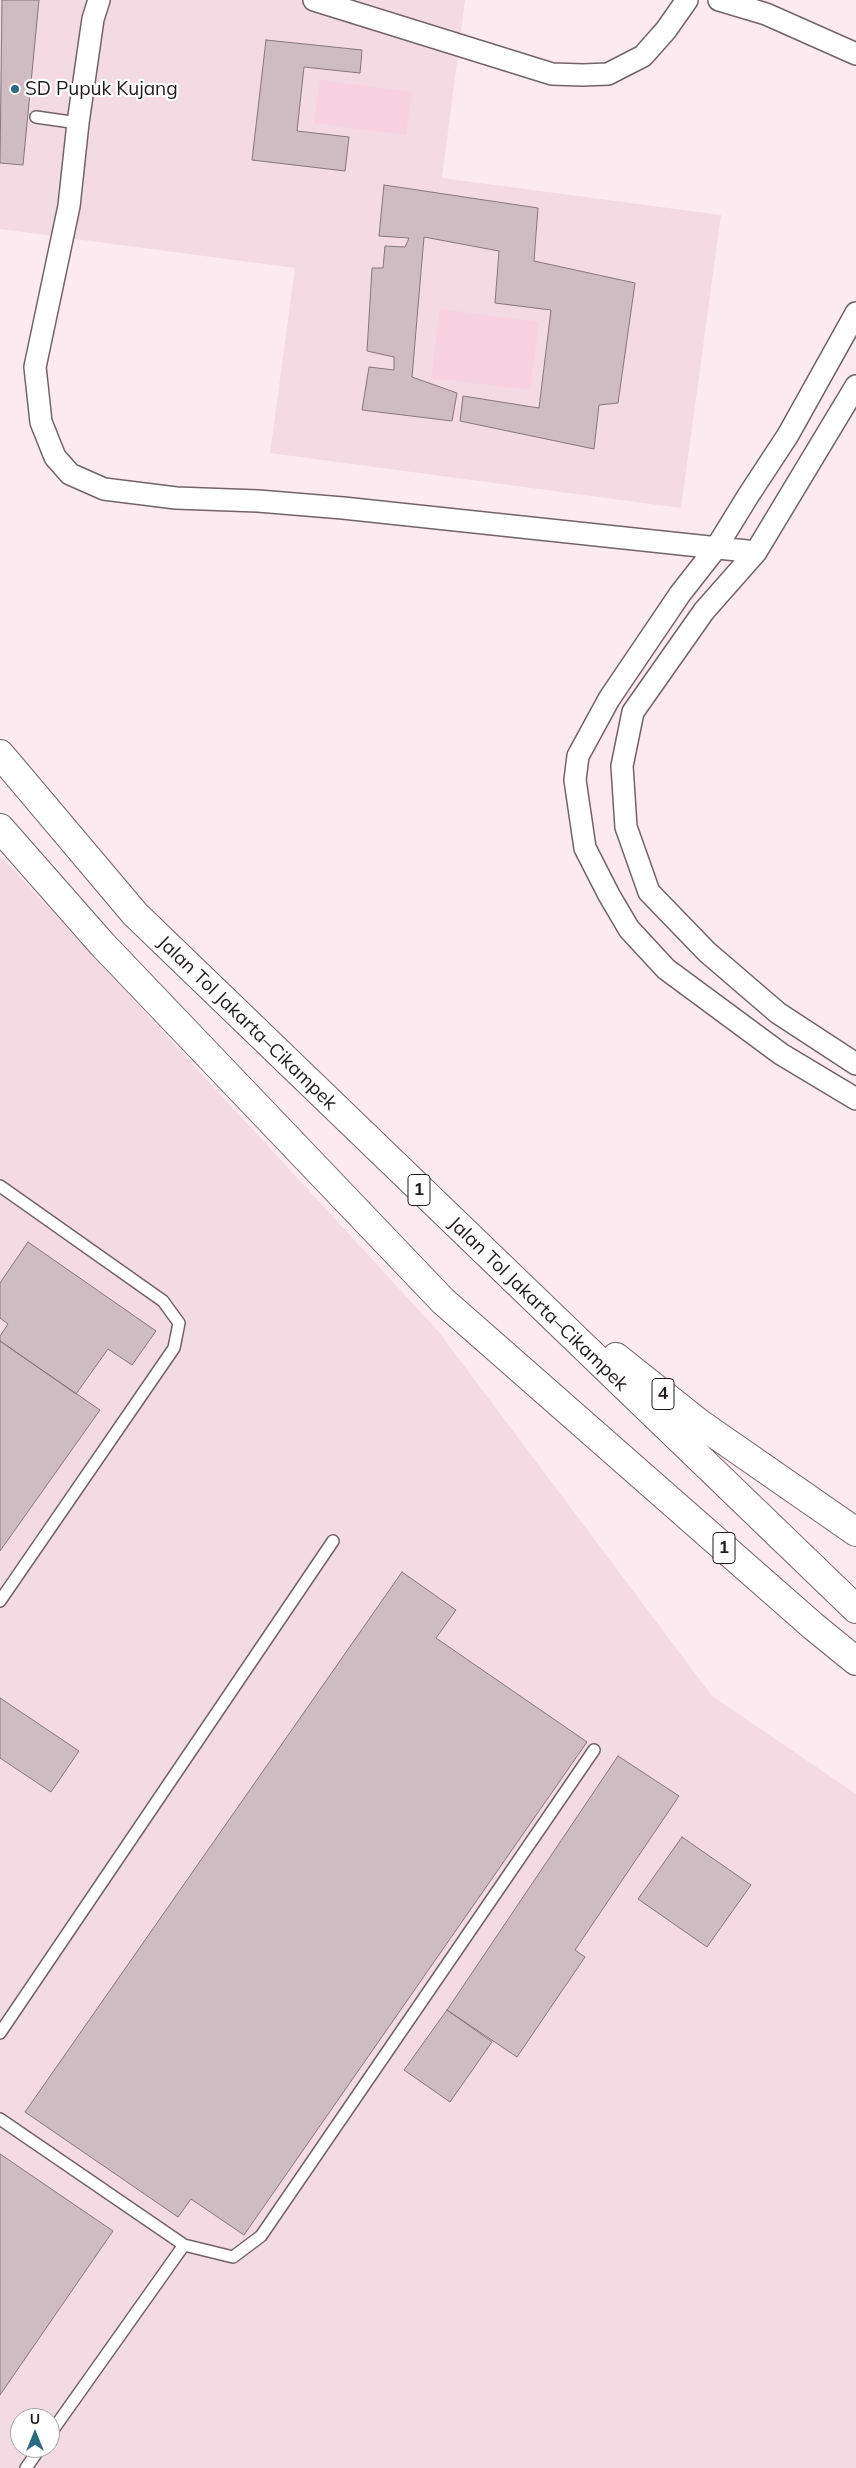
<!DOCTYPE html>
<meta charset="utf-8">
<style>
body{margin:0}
#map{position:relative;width:856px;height:2468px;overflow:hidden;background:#fceaf0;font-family:Mulish,sans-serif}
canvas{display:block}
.north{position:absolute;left:10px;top:2408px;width:50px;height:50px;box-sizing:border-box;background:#fff;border:1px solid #a5a3a4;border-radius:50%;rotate:0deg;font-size:14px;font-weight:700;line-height:20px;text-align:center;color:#1f191b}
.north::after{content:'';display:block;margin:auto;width:18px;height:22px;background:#2a6a7f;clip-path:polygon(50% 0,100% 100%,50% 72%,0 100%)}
</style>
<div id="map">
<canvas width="856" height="2468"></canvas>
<div class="north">U</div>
</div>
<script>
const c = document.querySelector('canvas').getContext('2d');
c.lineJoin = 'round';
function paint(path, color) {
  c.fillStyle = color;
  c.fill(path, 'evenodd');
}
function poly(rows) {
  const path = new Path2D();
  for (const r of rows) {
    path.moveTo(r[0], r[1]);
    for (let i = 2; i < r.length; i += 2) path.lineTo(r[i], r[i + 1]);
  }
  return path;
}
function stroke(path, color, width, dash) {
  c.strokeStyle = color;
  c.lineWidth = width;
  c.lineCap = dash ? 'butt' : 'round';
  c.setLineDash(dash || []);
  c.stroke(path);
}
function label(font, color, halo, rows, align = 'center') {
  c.font = font + ' Mulish,sans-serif';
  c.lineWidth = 4.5;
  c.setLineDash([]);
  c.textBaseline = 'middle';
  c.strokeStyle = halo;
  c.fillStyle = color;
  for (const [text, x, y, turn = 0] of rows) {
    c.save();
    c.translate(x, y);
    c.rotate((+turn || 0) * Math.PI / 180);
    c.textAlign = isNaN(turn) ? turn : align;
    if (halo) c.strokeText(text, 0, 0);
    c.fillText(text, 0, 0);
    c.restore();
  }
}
paint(poly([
 [0,0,465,0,442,178,721,215,681,508,270,453,295,268,0,229],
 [0,855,438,1331,712,1696,856,1794,856,2468,0,2468],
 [20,2418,50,2418,50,2448,20,2448]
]), '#f4dae3');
paint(poly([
 [320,80,412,92,406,135,314,123],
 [440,309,539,322,530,390,431,378]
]), '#f8d2e0');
const building = poly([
 [2,0,39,0,23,165,0,163,2,0],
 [266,40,362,50,360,73,304,67,297,131,349,137,345,171,252,160,266,40],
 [384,185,538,208,534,261,635,283,618,403,599,405,594,449,460,421,463,396,539,408,551,310,495,303,499,251,424,237,412,377,457,393,452,421,362,410,369,367,394,370,394,357,367,351,372,268,383,268,385,246,405,247,409,238,379,236,384,185],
 [28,1242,156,1331,132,1365,108,1349,76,1394,0,1341,0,1336,8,1324,0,1318,0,1283,28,1242],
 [0,1341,100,1410,0,1551,0,1341],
 [402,1572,456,1610,436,1638,587,1742,244,2235,191,2199,178,2217,25,2112,402,1572],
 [0,1698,79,1751,51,1792,0,1758,0,1698],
 [618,1756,679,1796,575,1950,585,1957,517,2057,447,2010,618,1756],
 [682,1837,751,1885,707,1947,638,1899,682,1837],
 [447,2010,492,2042,450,2102,404,2070,447,2010],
 [0,2154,113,2231,0,2395,0,2154]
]);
paint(building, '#cebcc2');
stroke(building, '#87777d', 1);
const lane = poly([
 [36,117,78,123],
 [0,1186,163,1301,179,1323,174,1348,0,1601],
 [0,2033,333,1541],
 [0,2119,184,2245,233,2257,261,2236,594,1750],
 [50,2434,184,2245],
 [26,2468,40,2448]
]);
const street = poly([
 [99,0,93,19,78,123,69,206,35,367,41,422,55,457,70,474,104,489,176,498,258,501,343,508,756,552],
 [314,0,552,74,583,75,608,74,643,56,666,30,687,0],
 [719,0,766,14,856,54],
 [856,313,788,435,748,496,716,548,680,594,609,699,578,756,575,780,585,848,609,895,629,929,666,969,781,1054,856,1099],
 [856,386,756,552,704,611,633,712,622,766,626,827,649,892,707,952,778,1013,856,1064]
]);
const highway = poly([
 [0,754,135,914,856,1609],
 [0,828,102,944,443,1301,813,1626,856,1661],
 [616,1357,699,1423,856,1532]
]);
stroke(lane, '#726368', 14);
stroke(street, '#726368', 24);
stroke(highway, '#726368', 30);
stroke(lane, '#fff', 11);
stroke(street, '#fff', 21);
stroke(highway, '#fff', 28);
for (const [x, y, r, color] of [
 [15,89,5,"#2a6a7f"]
]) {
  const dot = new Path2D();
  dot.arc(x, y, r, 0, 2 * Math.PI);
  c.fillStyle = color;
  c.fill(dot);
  stroke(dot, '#fff', 2);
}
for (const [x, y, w] of [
 [419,1190,22],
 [663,1394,22],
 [724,1548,22]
]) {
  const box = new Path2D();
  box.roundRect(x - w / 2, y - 15.5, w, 31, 4);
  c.fillStyle = '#fff';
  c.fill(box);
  stroke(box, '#1f191b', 1);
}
label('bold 18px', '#1f191b', null, [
 ["1",419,1190],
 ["4",663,1394],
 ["1",724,1548]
]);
label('19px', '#1f191b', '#fff', [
 ["SD Pupuk Kujang",25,89]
], 'left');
label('19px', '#1f191b', '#fff', [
 ["Jalan Tol Jakarta–Cikampek",247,1023,44],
 ["Jalan Tol Jakarta–Cikampek",538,1304,44]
]);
</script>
